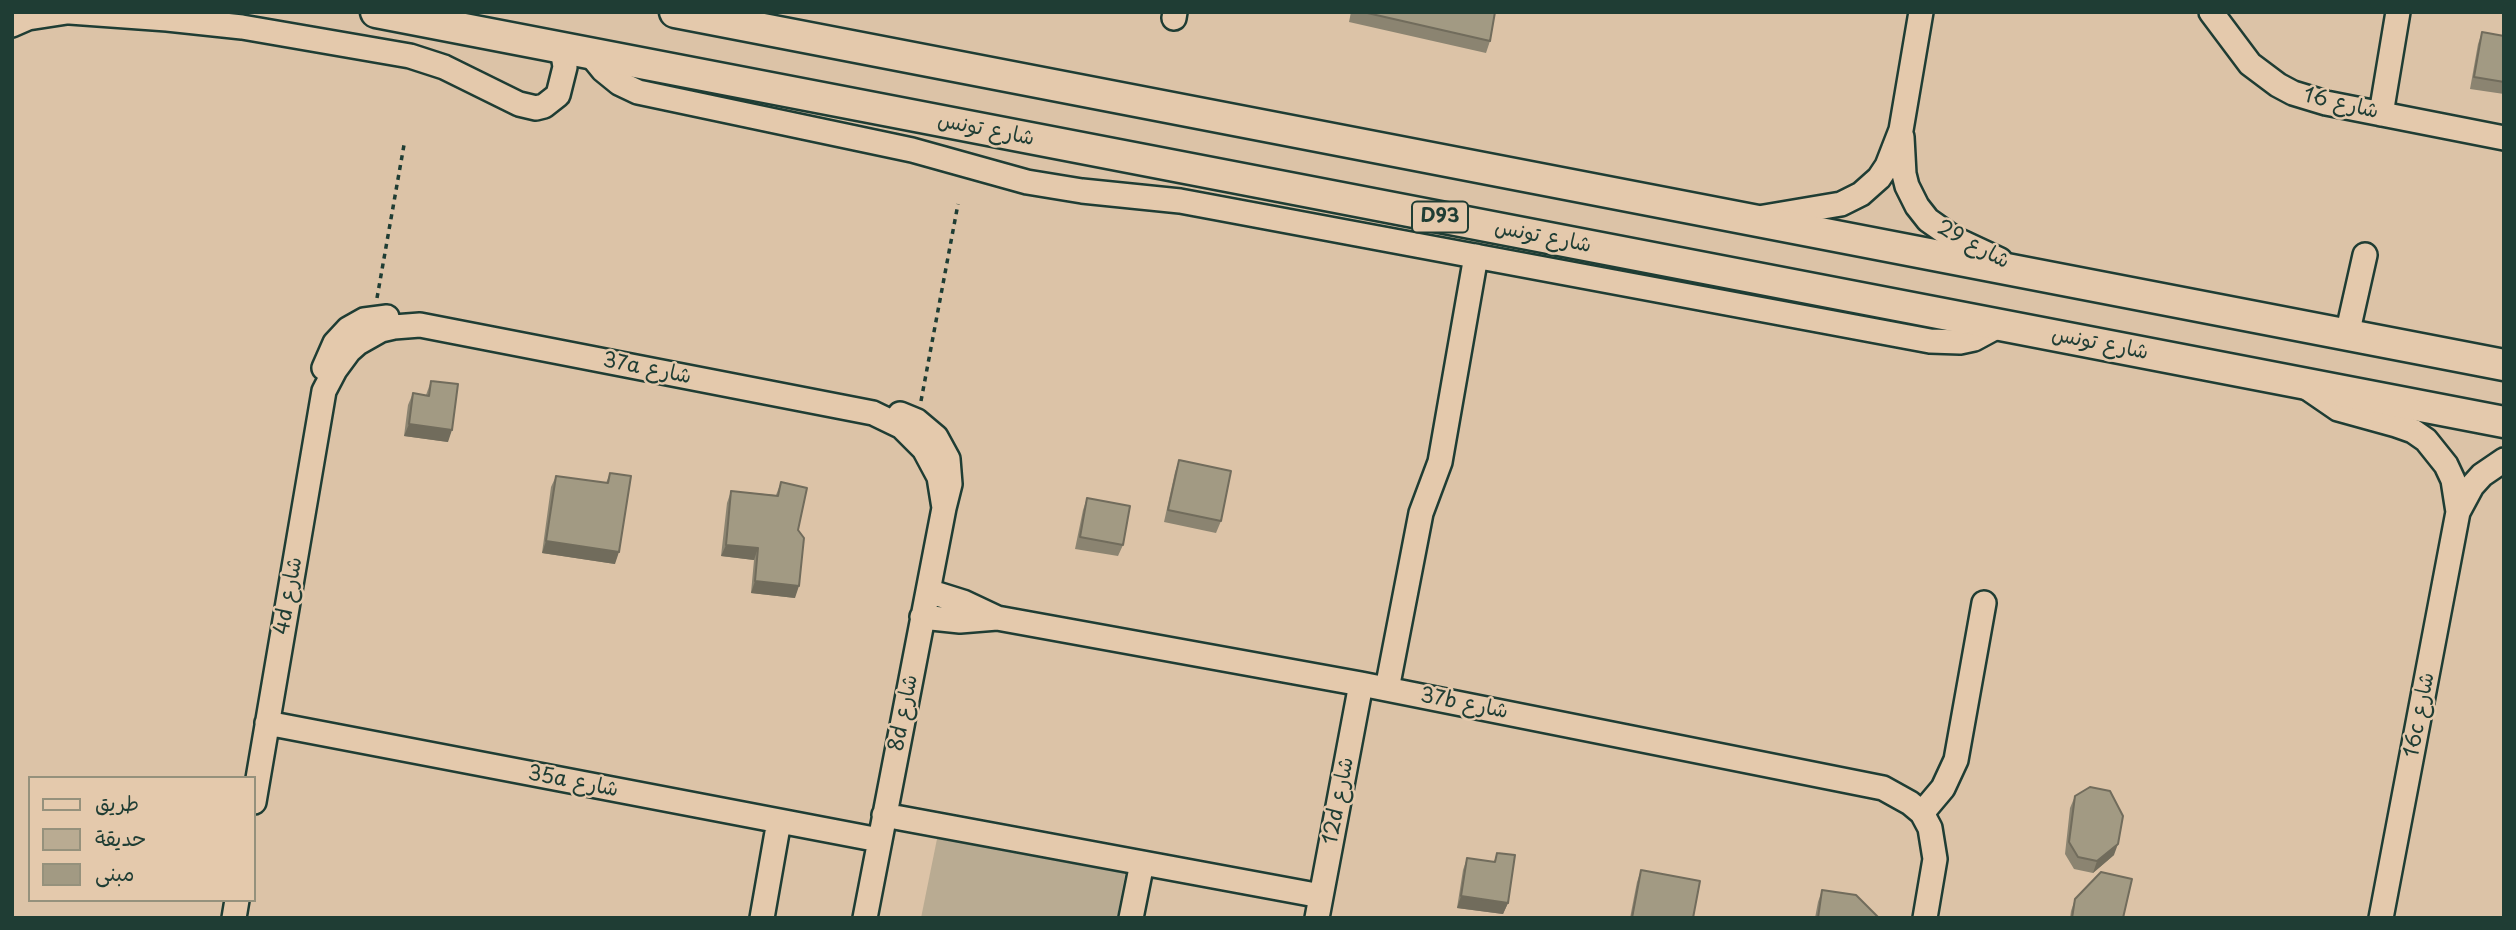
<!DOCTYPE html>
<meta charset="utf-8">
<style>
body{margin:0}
#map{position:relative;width:2516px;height:930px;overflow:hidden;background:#dcc3a7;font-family:"Playpen Sans","Playpen Sans Arabic",sans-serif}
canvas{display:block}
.frame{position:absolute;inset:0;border:14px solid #1f3d34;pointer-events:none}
.legend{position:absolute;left:28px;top:776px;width:228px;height:126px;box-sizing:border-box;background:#e4c9ac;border:2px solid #95917c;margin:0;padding:9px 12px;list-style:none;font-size:21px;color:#1f3d34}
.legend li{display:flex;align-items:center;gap:14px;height:35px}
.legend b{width:35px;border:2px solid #95917c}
</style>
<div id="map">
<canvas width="2516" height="930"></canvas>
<div class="frame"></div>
<ul class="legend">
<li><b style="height:9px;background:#e4c9ac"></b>طريق</li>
<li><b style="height:19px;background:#b9ab92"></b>حديقة</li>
<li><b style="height:19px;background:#a29a83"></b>مبنى</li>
</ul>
</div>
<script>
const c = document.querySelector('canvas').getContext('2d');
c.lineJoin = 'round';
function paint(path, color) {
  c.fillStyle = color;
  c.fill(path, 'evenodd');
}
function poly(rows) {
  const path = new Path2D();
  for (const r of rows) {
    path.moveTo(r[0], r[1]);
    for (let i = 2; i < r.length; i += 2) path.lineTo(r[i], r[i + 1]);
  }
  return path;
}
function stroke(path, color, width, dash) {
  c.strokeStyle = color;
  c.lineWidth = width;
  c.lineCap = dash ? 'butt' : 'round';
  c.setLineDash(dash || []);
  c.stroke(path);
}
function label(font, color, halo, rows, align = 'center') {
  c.font = font + ' "Playpen Sans","Playpen Sans Arabic",sans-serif';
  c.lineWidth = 5;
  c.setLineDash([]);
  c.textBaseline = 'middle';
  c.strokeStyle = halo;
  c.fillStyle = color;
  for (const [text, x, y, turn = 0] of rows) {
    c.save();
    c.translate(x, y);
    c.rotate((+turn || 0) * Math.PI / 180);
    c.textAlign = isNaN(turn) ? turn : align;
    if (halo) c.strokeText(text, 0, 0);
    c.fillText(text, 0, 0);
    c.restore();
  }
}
paint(poly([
 [938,834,1126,869,1117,918,921,918]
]), '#b9ab92');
const minor = poly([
 [70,12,167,19,242,27,410,56,444,67,519,104,536,108,544,106,558,95,565,67,562,48],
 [2211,12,2250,64,2278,85,2293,93,2326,103,2504,138],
 [1174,18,1175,12],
 [12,25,28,18,67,12],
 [590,54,603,70,619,83,638,92,912,150,1027,182,1082,191,1180,201,1930,341,1960,342,1974,339,2000,325],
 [2381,114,2398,12],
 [1902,137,1904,174,1907,186,1917,206,1928,220,1955,239,2000,260],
 [1764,217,1841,204,1861,194,1879,178,1887,166,1901,130,1921,12],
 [2347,335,2365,255],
 [324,368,335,343,348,329,364,320,387,317],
 [2303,385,2338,409,2396,425,2413,431,2426,440,2446,465,2453,480,2458,512],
 [928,591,963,602,997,618,1361,684,1883,788,1910,803,1922,813,1930,828,1935,859,1925,918],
 [922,617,960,621,997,618],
 [1387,689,1421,513,1440,462,1476,256],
 [267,723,879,840],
 [254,802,324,391,335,370,349,351,358,343,381,330,394,327,420,325,873,413,902,427,924,449,939,477,944,508],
 [1922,813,1943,788,1956,760,1984,603],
 [884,815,1321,896],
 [234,918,237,900],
 [762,918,779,821],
 [865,918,944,508,950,484,948,459,936,437,917,421,900,414],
 [1131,918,1142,863],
 [1317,918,1361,684],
 [2381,918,2458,512,2472,486,2482,475,2504,460]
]);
const major = poly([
 [376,12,2504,422],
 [675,12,2504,365]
]);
stroke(minor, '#1f3d34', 28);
stroke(major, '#1f3d34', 35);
stroke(poly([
 [377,298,404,145],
 [921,401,958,204]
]), '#1f3d34', 3.5, [5, 5]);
stroke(minor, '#e4c9ac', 23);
stroke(major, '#e4c9ac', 30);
paint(poly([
 [1351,12,1495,12,1490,41,1486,53,1349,22],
 [2482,32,2504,36,2504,94,2470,89,2478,44],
 [431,381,448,442,404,436,408,405,413,393,426,395],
 [1179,460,1221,521,1216,533,1164,522,1175,472],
 [610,473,615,564,542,553,551,487,556,476,606,483],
 [781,482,795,598,751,593,754,560,721,556,727,503,731,491,776,495],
 [1087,498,1123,545,1118,556,1075,549,1083,510],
 [2075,796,2114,855,2093,873,2074,869,2065,854,2070,808],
 [1497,853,1508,903,1503,914,1457,908,1463,870,1467,858,1494,862],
 [1641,870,1693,918,1630,918,1637,882],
 [1822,890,1879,918,1815,918,1818,902],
 [2075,899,2123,918,2070,918,2071,911]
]), '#8b8471');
paint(poly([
 [409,424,452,430,448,442,404,436],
 [546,541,619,552,615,564,542,553],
 [726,545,758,548,754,560,721,556],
 [755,581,799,586,795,598,751,593],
 [2118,844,2114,855,2093,873,2097,861],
 [1461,896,1508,903,1503,914,1457,908]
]), '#716c5c');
const building = poly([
 [1363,12,1495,12,1490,41,1363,12],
 [2482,32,2504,36,2504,82,2474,77,2482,32],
 [431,381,458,384,452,430,409,424,413,393,429,396,431,381],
 [1179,460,1231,471,1221,521,1168,510,1179,460],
 [610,473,631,476,619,552,546,541,556,476,608,483,610,473],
 [781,482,807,488,798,530,804,538,799,586,755,581,758,548,726,545,731,491,778,496,781,482],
 [1087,498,1130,506,1123,545,1080,537,1087,498],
 [2090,787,2110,791,2123,816,2118,844,2097,861,2078,857,2069,842,2075,796,2090,787],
 [1497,853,1515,855,1508,903,1461,896,1467,858,1495,862,1497,853],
 [1641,870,1700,881,1693,918,1632,918,1641,870],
 [2101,872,2132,879,2123,918,2072,918,2075,899,2101,872],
 [1822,890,1856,895,1879,918,1818,918,1822,890]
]);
paint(building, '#a29a83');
stroke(building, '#716c5c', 2);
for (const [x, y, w] of [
 [1440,217,56]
]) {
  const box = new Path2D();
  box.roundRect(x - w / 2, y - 15.5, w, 31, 5);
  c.fillStyle = '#e4c9ac';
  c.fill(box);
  stroke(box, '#1f3d34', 2);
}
label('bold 19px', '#1f3d34', null, [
 ["D93",1440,217]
]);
label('21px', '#1f3d34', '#e4c9ac', [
 ["شارع 16",2341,104,13],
 ["شارع تونس",986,130,11],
 ["شارع تونس",1543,237,11],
 ["شارع 29",1973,245,28],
 ["شارع تونس",2100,344,11],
 ["37a شارع",647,369,11],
 ["4d شارع",289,596,-80],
 ["37b شارع",1464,704,11],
 ["8d شارع",904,713,-79],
 ["16c شارع",2420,715,-79],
 ["35a شارع",573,782,11],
 ["12d شارع",1339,801,-79]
]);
</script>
